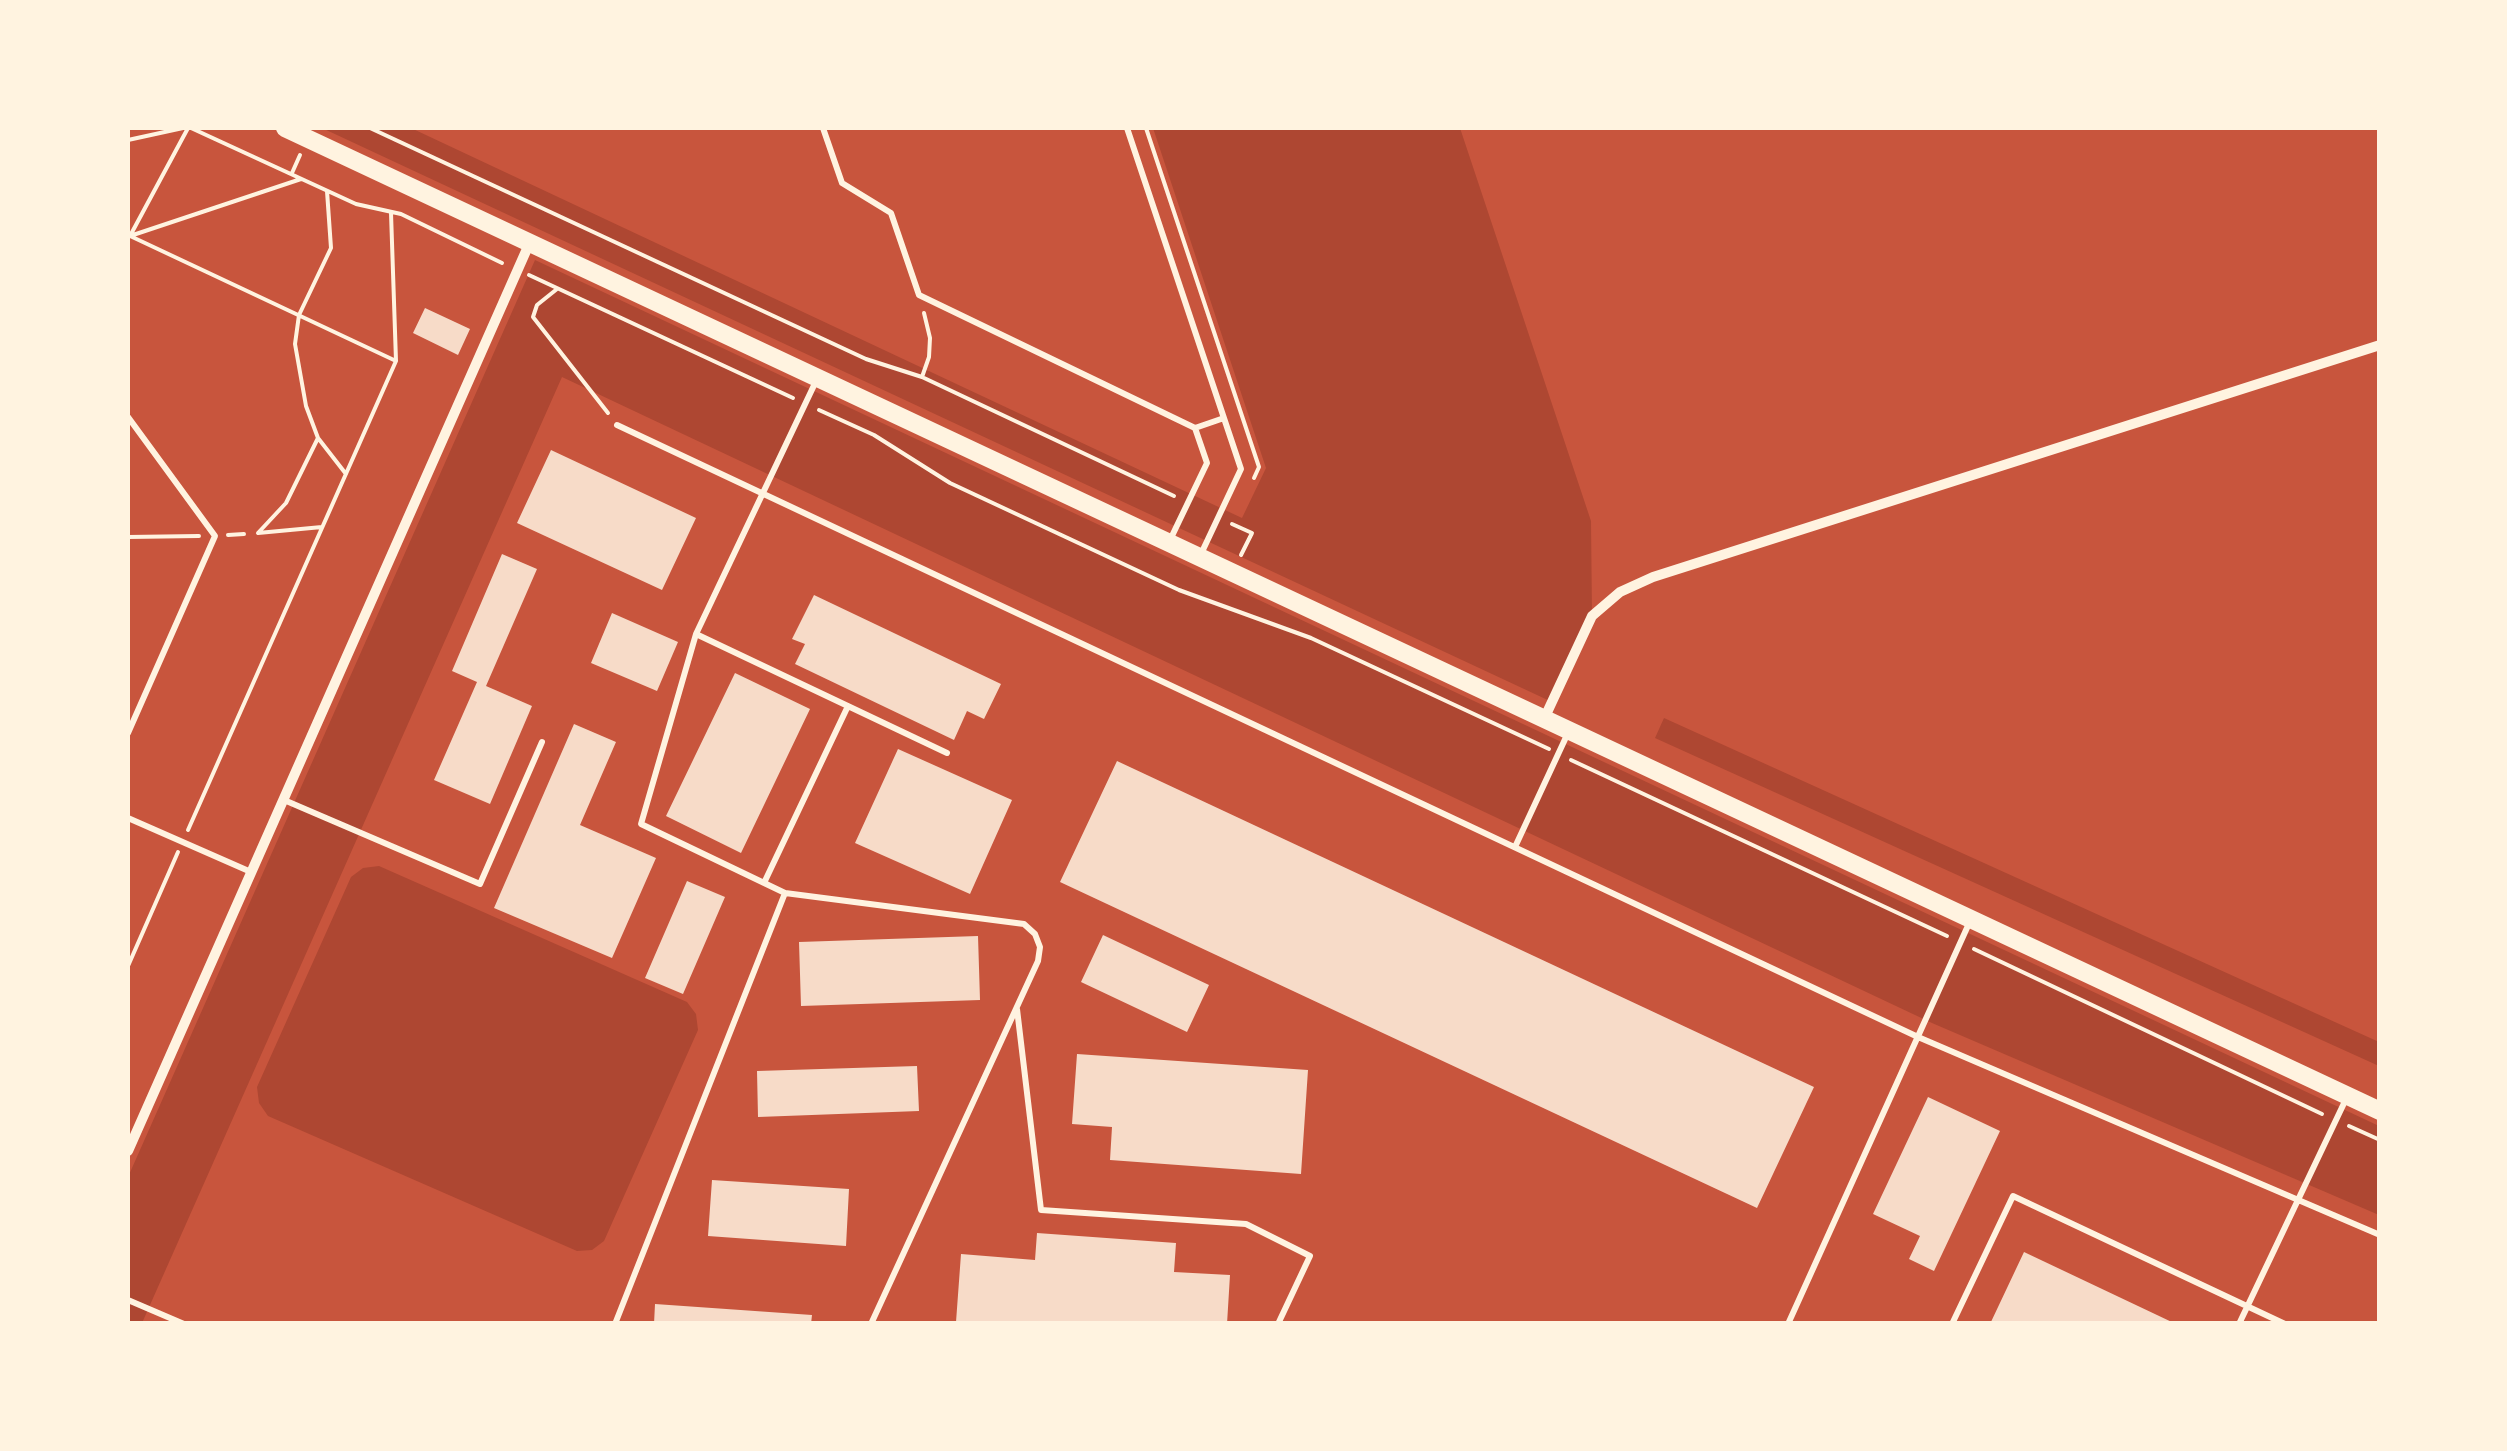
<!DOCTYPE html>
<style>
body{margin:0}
#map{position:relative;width:2507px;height:1451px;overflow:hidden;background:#c8553d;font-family:"Fira Sans Condensed",sans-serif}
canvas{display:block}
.frame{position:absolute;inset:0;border:130px solid #fff3e0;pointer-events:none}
</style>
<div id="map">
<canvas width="2507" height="1451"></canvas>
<div class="frame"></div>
</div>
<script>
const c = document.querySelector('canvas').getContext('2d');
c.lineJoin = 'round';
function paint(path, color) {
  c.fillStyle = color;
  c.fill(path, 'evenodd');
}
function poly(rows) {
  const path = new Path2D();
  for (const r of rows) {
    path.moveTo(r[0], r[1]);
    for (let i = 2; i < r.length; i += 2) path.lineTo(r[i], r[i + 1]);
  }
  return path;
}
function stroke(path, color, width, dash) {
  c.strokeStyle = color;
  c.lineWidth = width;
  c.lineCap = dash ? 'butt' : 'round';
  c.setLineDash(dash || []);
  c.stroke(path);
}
paint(poly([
 [322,128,411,128,1242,518,1266,468,1153,128,1460,128,1591,521,1592,616,1552,702],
 [535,260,2379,1126,2379,1215,1932,1023,562,377,142,1323,128,1324,128,1177],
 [1664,718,2379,1042,2379,1066,1655,738],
 [379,866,687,1002,696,1014,698,1030,604,1241,592,1250,577,1251,268,1116,259,1103,257,1087,351,877,363,868]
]), '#ae4732');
paint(poly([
 [425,308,470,329,458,355,413,333],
 [551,450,696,518,662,590,517,523],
 [502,554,537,569,486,686,532,706,490,804,434,780,477,682,452,671],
 [814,595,1001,684,984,719,967,711,954,740,795,664,805,644,792,639],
 [612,613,678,642,657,691,591,663],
 [735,673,810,709,741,853,666,816],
 [574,724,616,742,580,825,656,858,612,958,494,908],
 [898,749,1012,800,970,894,855,843],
 [1117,761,1814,1087,1757,1208,1060,882],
 [687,881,725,897,683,994,645,978],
 [1103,935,1209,985,1187,1032,1081,982],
 [978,936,980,1000,801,1006,799,942],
 [1077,1054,1308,1070,1301,1174,1110,1160,1112,1127,1072,1124],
 [917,1066,919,1111,758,1117,757,1071],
 [1928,1097,2000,1131,1934,1271,1909,1259,1920,1236,1873,1214],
 [712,1180,849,1189,846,1246,708,1236],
 [1037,1233,1176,1243,1174,1272,1230,1275,1227,1324,956,1322,961,1254,1035,1260],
 [2024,1252,2176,1324,1990,1324],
 [655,1304,812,1315,811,1324,654,1324]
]), '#f7dbc8');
stroke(poly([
 [191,128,356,204,401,214,502,263],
 [370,128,866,359,922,377,1174,496],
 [1146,128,1259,467,1254,478],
 [128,140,183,128],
 [292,173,300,155],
 [327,191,331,248,299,315,295,344,306,406,318,438,346,474],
 [128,235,396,361],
 [130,236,301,179],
 [130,236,188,128],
 [529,275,793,398],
 [557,289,537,305,533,317,608,413],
 [922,377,929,357,930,338,924,313],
 [819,410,874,435,950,483,1179,590,1311,638,1549,749],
 [1232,524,1252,533,1241,555],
 [258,533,286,503,318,438],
 [258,533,322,527],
 [228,535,244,534],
 [128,537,199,536],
 [1571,760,1947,936],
 [188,830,396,361,391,213],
 [1974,949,2322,1114],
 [128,966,178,852],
 [2349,1126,2380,1140]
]), '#fff3e0', 4);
stroke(poly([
 [823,128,842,183,891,213,919,295,1195,428,1207,463,1171,538],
 [1127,128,1241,469,1201,554],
 [817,379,696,634,641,824,785,893,1024,924,1035,934,1040,947,1038,961,871,1324],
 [128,417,215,536,128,733],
 [617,425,1918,1037,2380,1235],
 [1195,428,1224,418],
 [696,634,947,753],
 [284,800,480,884,542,742],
 [128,818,251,872],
 [1515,847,1567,735],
 [764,883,848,706],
 [1017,1009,1041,1210,1246,1224,1310,1256,1278,1324],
 [128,1300,184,1324],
 [615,1324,785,893],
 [1788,1324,1971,919],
 [1952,1324,2013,1196,2285,1324],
 [2239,1324,2346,1099]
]), '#fff3e0', 6);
stroke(poly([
 [1544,719,1592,616,1620,592,1653,577,2380,345],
 [128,1151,530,242]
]), '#fff3e0', 10);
stroke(poly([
 [285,128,2380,1111]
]), '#fff3e0', 18);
</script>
